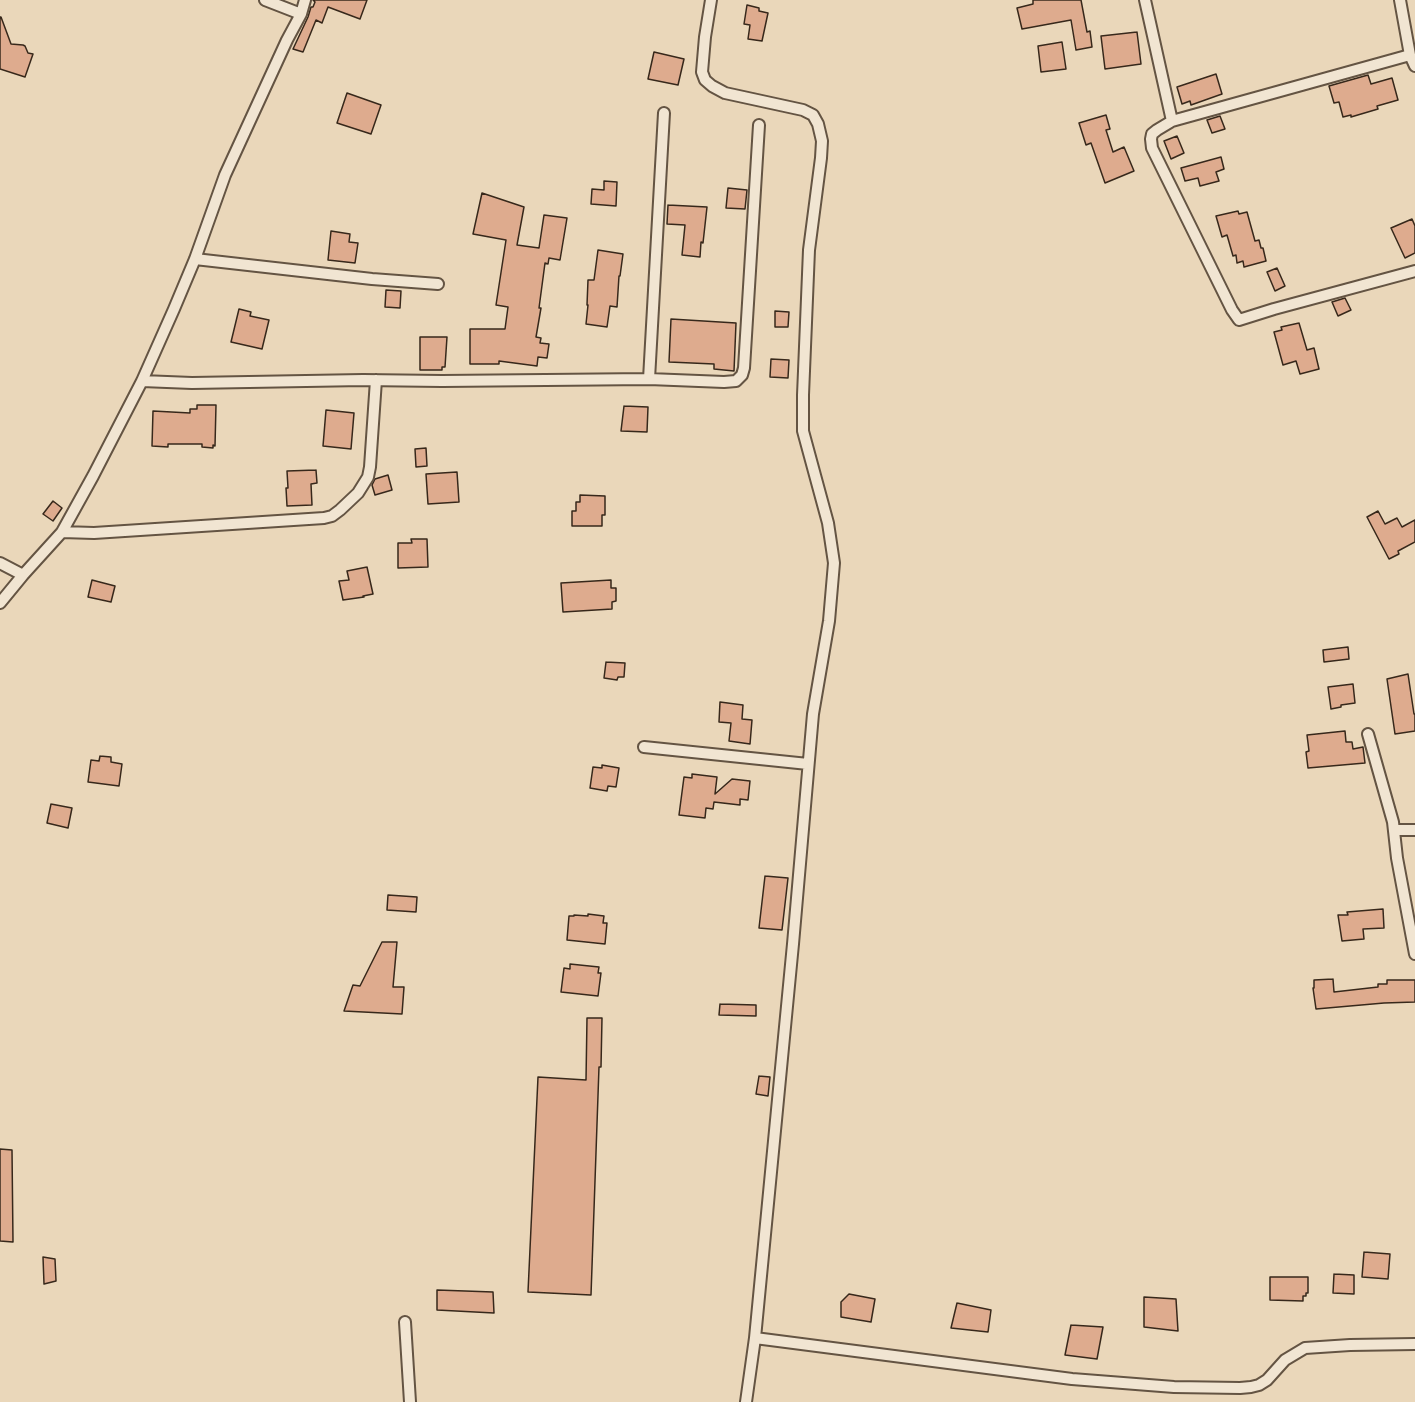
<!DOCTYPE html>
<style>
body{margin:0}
canvas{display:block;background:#ead7ba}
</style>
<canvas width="1415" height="1402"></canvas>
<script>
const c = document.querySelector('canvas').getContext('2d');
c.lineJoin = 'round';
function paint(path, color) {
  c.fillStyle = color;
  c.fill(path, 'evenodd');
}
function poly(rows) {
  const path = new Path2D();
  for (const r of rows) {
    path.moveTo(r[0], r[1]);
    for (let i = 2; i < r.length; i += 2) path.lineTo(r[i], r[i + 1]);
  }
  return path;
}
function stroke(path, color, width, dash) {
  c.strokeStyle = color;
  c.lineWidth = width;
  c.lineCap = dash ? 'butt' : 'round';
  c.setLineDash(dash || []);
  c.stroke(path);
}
const building = poly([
 [313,0,367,0,360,19,328,7,322,23,316,20,303,52,293,49,308,17,311,7,313,7,315,2,313,0],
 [1033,0,1081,0,1087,32,1090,31,1092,47,1076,50,1071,20,1022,29,1017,8,1033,4,1033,0],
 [747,5,759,8,759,11,768,13,762,41,748,39,750,25,744,24,747,5],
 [0,17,1,17,11,44,23,45,25,46,28,53,33,54,25,77,0,69,0,17],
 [1137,32,1141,64,1105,69,1101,36,1137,32],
 [1062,42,1066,69,1041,72,1038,46,1062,42],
 [654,52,684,59,678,85,648,79,654,52],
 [1216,74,1222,94,1191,105,1190,101,1182,104,1177,87,1216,74],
 [1368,75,1371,84,1392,78,1398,100,1377,106,1378,109,1351,117,1351,115,1343,117,1339,102,1334,103,1329,86,1368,75],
 [347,93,381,105,371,134,337,123,347,93],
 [1106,115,1110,129,1106,130,1113,152,1124,147,1134,171,1105,183,1091,143,1086,145,1079,123,1106,115],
 [1220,116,1225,129,1212,133,1207,120,1220,116],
 [1177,136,1184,153,1171,159,1164,141,1177,136],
 [1221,157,1224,169,1216,172,1219,181,1200,186,1198,178,1185,181,1181,168,1221,157],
 [604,181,617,182,616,206,591,204,592,189,604,190,604,181],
 [728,188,747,190,745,209,726,208,728,188],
 [482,193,524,207,517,245,539,248,544,215,567,218,560,260,549,258,548,264,545,263,539,308,541,308,536,337,541,338,540,343,549,344,547,358,538,357,537,366,499,361,499,364,470,364,470,329,505,329,508,307,496,305,506,240,473,234,482,193],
 [668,205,707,207,703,243,701,242,700,257,682,255,685,225,667,224,668,205],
 [1238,211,1239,214,1247,212,1255,241,1259,240,1261,248,1263,248,1266,261,1244,267,1243,261,1237,263,1236,255,1233,256,1227,235,1222,237,1216,216,1238,211],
 [1412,219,1415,226,1415,253,1405,258,1391,228,1412,219],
 [331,231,350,234,349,242,358,243,355,263,328,260,331,231],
 [598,250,623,254,620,276,619,276,617,307,610,306,607,327,586,324,588,305,587,305,588,280,594,280,598,250],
 [1277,268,1285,286,1275,291,1267,272,1277,268],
 [386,290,401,291,400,308,385,307,386,290],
 [1345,298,1351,310,1338,316,1332,302,1345,298],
 [239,309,251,312,250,316,269,320,262,349,231,342,239,309],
 [775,311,789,312,788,327,775,327,775,311],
 [671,319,736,323,734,371,714,369,714,364,669,362,671,319],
 [1299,323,1307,350,1314,348,1319,369,1300,374,1296,361,1283,365,1274,332,1282,330,1281,327,1299,323],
 [420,337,447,337,445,367,442,367,442,370,420,370,420,337],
 [771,359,789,360,788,378,770,377,771,359],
 [197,405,216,405,215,446,213,445,213,448,202,447,202,444,168,444,168,447,152,446,153,411,190,413,190,409,197,409,197,405],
 [624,406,648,407,647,432,621,431,624,406],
 [326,410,354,413,351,449,323,446,326,410],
 [426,448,427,466,416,467,415,449,426,448],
 [316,470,317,483,311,484,312,505,287,506,286,488,288,488,287,471,316,470],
 [457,472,459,502,428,504,426,474,457,472],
 [388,475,392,490,375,495,372,485,375,479,388,475],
 [580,495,605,496,605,515,602,515,602,526,572,526,572,511,576,511,576,502,580,502,580,495],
 [53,501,62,508,53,521,43,514,53,501],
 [1378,511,1385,524,1397,518,1402,527,1415,520,1415,542,1398,551,1399,554,1389,559,1367,517,1378,511],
 [411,539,427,539,428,567,398,568,398,543,412,543,411,539],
 [367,567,373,594,363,596,364,597,343,600,339,581,349,580,347,571,367,567],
 [92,580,115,586,111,602,88,597,92,580],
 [611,580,611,588,616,588,616,601,612,602,612,609,563,612,561,583,611,580],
 [1348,647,1349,659,1324,662,1323,650,1348,647],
 [606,662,625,663,624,677,618,677,617,680,604,678,606,662],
 [1408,674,1414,714,1415,714,1415,731,1395,734,1387,679,1408,674],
 [1353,684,1355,703,1341,705,1341,707,1331,709,1328,687,1353,684],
 [720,702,743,705,742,719,752,720,750,744,729,741,731,723,719,722,720,702],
 [1345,731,1346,742,1352,742,1353,749,1363,747,1365,763,1308,768,1306,752,1309,751,1307,735,1345,731],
 [100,756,111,757,111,762,122,764,119,786,88,782,91,760,99,761,100,756],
 [602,765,619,768,616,787,608,786,607,791,590,788,593,767,602,768,602,765],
 [692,774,717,777,715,794,732,779,750,781,748,800,740,799,740,805,714,802,713,809,706,808,705,818,679,815,684,777,692,778,692,774],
 [51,804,72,808,68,828,47,823,51,804],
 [765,876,788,878,782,930,759,928,765,876],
 [388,895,417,897,416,912,387,910,388,895],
 [1383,909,1384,928,1363,929,1364,939,1342,941,1338,915,1348,915,1347,912,1383,909],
 [588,914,604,916,603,923,607,923,605,944,567,940,569,916,574,916,574,915,588,916,588,914],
 [382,942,397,942,393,987,404,987,402,1014,344,1011,353,985,360,986,382,942],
 [570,964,599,967,598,973,601,973,598,996,561,992,564,968,570,969,570,964],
 [1333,979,1334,992,1378,987,1378,984,1387,984,1387,980,1415,980,1415,1002,1384,1003,1316,1009,1313,988,1314,988,1314,980,1333,979],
 [720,1004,756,1005,756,1016,719,1015,720,1004],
 [587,1018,602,1018,601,1067,599,1067,591,1295,528,1292,538,1077,586,1080,587,1018],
 [759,1076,770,1077,768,1096,756,1094,759,1076],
 [0,1149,12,1150,13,1242,0,1241,0,1149],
 [1364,1252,1390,1254,1388,1279,1362,1277,1364,1252],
 [43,1257,55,1259,56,1281,44,1284,43,1257],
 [1334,1274,1354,1275,1354,1294,1333,1293,1334,1274],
 [1270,1277,1308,1277,1308,1293,1306,1293,1306,1296,1303,1296,1303,1301,1270,1300,1270,1277],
 [437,1290,493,1292,494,1313,437,1310,437,1290],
 [849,1294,875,1299,871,1322,841,1317,841,1302,849,1294],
 [1144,1297,1176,1299,1178,1331,1144,1327,1144,1297],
 [957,1303,991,1310,988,1332,951,1328,957,1303],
 [1071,1325,1103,1327,1097,1359,1065,1355,1071,1325]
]);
paint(building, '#deab8e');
stroke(building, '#37281b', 1.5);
const minor = poly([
 [265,0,301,14],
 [711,0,705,37,702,72,705,80,712,86,725,93,803,110,813,115,818,124,822,141,821,158,809,250,803,395,803,431,828,523,834,563,829,621,813,714,793,944,755,1338,746,1402],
 [1145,0,1172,121],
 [1400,0,1410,55,1415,66],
 [1410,55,1172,121,1157,130,1152,134,1151,139,1152,148,1232,310,1239,320,1274,309,1415,271],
 [195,259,372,279,438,284],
 [649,379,664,113],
 [142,381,192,383,363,380,442,381,649,379,724,382,736,381,742,375,744,368,759,125],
 [62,532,94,533,324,518,332,516,340,510,358,493,368,477,370,467,376,380],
 [0,563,23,575],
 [0,603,23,575,62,532,93,476,142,381,174,309,195,259,225,175,287,40,301,14,305,0],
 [1368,734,1393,822,1397,858,1415,954],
 [644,747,808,764],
 [1394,830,1415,830],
 [405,1322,410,1402],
 [755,1338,1072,1379,1174,1387,1240,1388,1251,1387,1259,1385,1267,1380,1285,1360,1305,1348,1350,1345,1415,1344]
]);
stroke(minor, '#645443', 14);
stroke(minor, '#f1e5d2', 10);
</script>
